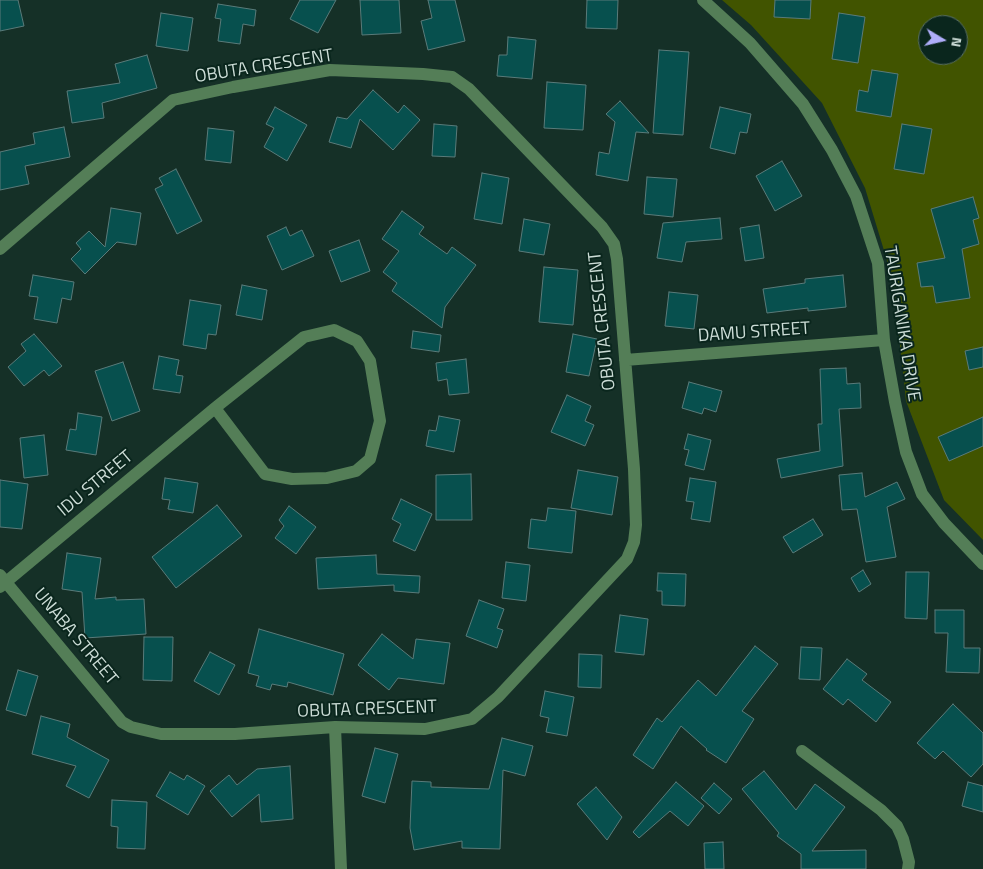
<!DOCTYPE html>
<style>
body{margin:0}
#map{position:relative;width:983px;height:869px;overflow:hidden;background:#153027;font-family:"Titillium Web",sans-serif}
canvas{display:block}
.north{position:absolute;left:918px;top:15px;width:50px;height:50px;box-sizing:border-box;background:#0a261d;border:1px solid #586f67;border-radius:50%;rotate:99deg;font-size:14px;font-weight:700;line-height:20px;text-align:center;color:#ccdcd6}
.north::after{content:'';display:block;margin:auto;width:18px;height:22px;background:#afaefa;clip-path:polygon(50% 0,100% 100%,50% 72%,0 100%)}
</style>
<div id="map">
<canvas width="983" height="869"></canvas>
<div class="north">N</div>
</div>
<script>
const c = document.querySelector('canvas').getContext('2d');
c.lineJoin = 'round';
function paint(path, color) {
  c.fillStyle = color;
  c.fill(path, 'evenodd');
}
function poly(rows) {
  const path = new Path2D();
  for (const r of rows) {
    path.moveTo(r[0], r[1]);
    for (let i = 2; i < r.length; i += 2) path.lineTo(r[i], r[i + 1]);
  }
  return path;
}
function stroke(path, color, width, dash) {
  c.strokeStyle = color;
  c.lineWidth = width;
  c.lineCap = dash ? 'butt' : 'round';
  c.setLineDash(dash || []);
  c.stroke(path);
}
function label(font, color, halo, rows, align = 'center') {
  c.font = font + ' "Titillium Web",sans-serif';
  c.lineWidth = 4;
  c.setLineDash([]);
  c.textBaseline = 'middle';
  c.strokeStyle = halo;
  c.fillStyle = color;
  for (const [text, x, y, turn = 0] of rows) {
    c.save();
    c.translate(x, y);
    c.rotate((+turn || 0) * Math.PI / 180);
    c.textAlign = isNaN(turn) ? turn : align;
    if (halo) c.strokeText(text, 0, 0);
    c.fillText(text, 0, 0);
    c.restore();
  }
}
paint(poly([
 [722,0,983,0,983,540,944,500,906,401,893,280,865,188,822,103,751,25],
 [928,25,958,25,958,55,928,55]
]), '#415400');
const building = poly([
 [0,0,18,0,24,26,0,31,0,0],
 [300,0,336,0,318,33,290,19,300,0],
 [360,0,399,0,401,33,362,35,360,0],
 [428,0,455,0,465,41,428,50,421,21,432,18,428,0],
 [587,0,618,0,617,29,586,28,587,0],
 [775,0,811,0,810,19,774,17,775,0],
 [218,4,256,10,254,26,243,24,240,44,218,41,221,19,215,18,218,4],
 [161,13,193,18,188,51,156,46,161,13],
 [839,13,865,17,858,63,832,59,839,13],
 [508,37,536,40,532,79,497,76,499,55,507,55,508,37],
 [659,50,689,52,683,135,653,133,659,50],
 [147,55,157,88,102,103,104,118,72,123,67,91,120,83,115,64,147,55],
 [872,70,898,74,891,117,856,111,859,90,868,92,872,70],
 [547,82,586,85,583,130,544,128,547,82],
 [373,90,398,113,404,105,420,120,393,150,360,119,351,148,329,142,337,117,347,119,373,90],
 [620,101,649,133,636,132,628,181,596,175,599,152,609,154,615,122,606,114,620,101],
 [275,107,307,125,287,161,264,147,274,128,266,124,275,107],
 [720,107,751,114,747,133,740,132,735,154,710,148,720,107],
 [434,124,457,126,455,157,432,156,434,124],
 [902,124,932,129,924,174,894,169,902,124],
 [64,127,70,157,25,166,29,184,0,190,0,152,35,144,33,133,64,127],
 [208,128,234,131,231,163,205,160,208,128],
 [782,161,802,196,775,211,756,176,782,161],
 [176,169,202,221,177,234,155,189,163,185,159,178,176,169],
 [482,173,509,178,502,224,474,219,482,173],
 [647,177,677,179,673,217,644,214,647,177],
 [973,197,979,218,973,220,979,244,962,249,970,298,936,303,933,286,921,287,917,263,945,258,931,209,973,197],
 [111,208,141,213,136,245,117,242,85,274,71,259,81,249,76,243,89,231,105,247,111,208],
 [402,211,424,227,419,234,447,254,452,247,476,265,445,307,442,328,392,291,397,283,383,272,399,251,382,239,402,211],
 [720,218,722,239,686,242,682,262,657,258,663,223,720,218],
 [524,219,550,224,544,255,519,251,524,219],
 [759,225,764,258,745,261,740,228,759,225],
 [286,227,290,236,302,230,314,256,282,270,267,236,286,227],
 [359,240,370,271,341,282,329,251,359,240],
 [544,267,578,270,573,325,539,322,544,267],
 [33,275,74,282,71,300,62,298,57,323,34,319,38,297,29,296,33,275],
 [843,275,846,307,808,311,808,308,767,313,763,289,805,283,805,279,843,275],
 [242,285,267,290,262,320,236,315,242,285],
 [669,292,698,295,694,329,665,326,669,292],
 [190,300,221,305,216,335,208,334,206,349,183,345,190,300],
 [413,331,441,335,439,352,411,348,413,331],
 [34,334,62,366,49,376,44,370,24,386,8,367,26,351,21,344,34,334],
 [573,334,597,339,589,376,566,372,573,334],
 [983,347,983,367,969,370,965,351,983,347],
 [159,356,179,360,176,375,183,376,180,393,153,389,159,356],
 [466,359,469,393,449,395,447,379,438,381,436,363,466,359],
 [123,362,140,411,112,421,95,371,123,362],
 [846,368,847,384,860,383,861,408,839,409,843,466,781,478,777,459,820,451,818,424,822,424,820,369,846,368],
 [689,382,722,391,716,412,704,408,702,414,682,408,689,382],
 [567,395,591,406,585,421,594,425,585,446,551,432,567,395],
 [78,413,102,417,96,455,66,450,70,429,76,430,78,413],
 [439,416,460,420,454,452,426,446,429,430,436,431,439,416],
 [983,417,983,446,949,461,938,437,983,417],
 [688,434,711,440,704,470,685,465,689,450,684,449,688,434],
 [44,435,48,475,24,478,20,438,44,435],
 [578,470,618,477,612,515,571,508,578,470],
 [862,473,865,497,897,482,905,499,887,507,896,557,866,562,857,509,842,510,839,475,862,473],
 [471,474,472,520,436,520,436,475,471,474],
 [165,478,198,483,193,513,168,509,170,500,162,499,165,478],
 [690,478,716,482,710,522,691,519,694,502,686,501,690,478],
 [0,480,28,484,22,529,0,527,0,480],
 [401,499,432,514,415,551,393,541,401,524,392,519,401,499],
 [217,505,242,536,176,588,152,557,217,505],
 [289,506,316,527,296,554,275,538,284,526,279,520,289,506],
 [548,508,576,511,572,553,528,548,531,519,546,521,548,508],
 [813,519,823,535,793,553,783,537,813,519],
 [67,553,101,558,95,599,116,597,116,600,144,599,146,634,85,638,82,592,62,589,67,553],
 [376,555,377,574,420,576,419,593,394,591,394,585,318,589,316,558,376,555],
 [506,562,530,565,526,601,502,598,506,562],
 [863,570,871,584,859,592,851,578,863,570],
 [906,572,929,572,927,619,905,618,906,572],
 [658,573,686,574,685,606,662,605,662,591,657,591,658,573],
 [479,600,504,609,497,628,503,630,497,648,466,636,479,600],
 [935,610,964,610,964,648,980,648,979,673,946,672,948,633,935,633,935,610],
 [620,615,648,619,644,655,615,652,620,615],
 [259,629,344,654,333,695,288,682,287,687,272,684,270,690,256,686,259,676,248,673,259,629],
 [382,634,413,659,416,639,450,643,444,684,398,678,389,690,358,665,382,634],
 [144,637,173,637,172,681,143,680,144,637],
 [755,646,778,664,742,711,754,719,726,763,706,750,707,749,681,726,653,769,633,755,657,718,662,722,698,680,716,696,755,646],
 [801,647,822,648,820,680,799,679,801,647],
 [210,652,235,665,219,695,194,681,210,652],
 [579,654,602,655,601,688,578,687,579,654],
 [847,659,867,674,862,680,891,702,876,722,848,699,843,705,823,689,847,659],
 [18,670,38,676,26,716,6,710,18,670],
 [545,691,574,697,567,736,546,732,549,718,540,716,545,691],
 [953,704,983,733,983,764,971,777,943,751,935,759,917,743,953,704],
 [41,716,70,724,67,737,109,760,89,798,66,786,76,766,32,754,41,716],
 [502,738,533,746,525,776,503,770,500,849,462,848,462,841,414,850,410,828,412,781,431,782,431,787,489,789,502,738],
 [375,748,398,754,385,803,362,796,375,748],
 [290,766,293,819,261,822,259,794,232,817,210,791,229,775,237,785,257,769,290,766],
 [764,771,796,810,815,784,845,807,812,851,866,850,866,869,801,869,801,854,777,836,779,833,742,789,764,771],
 [170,772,184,780,187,775,205,786,188,815,156,796,170,772],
 [676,782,704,806,688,826,670,811,639,838,633,832,676,782],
 [968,782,983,786,983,812,962,806,968,782],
 [714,783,732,799,719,814,701,798,714,783],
 [596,787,622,817,607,840,577,804,596,787],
 [112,800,147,802,145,849,117,848,118,827,111,826,112,800],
 [723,842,724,869,705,869,704,843,723,842]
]);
paint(building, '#07504e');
stroke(building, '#5a7b7a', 1);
stroke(poly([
 [703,0,750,43,803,104,832,150,856,196,878,263,884,340,895,402,906,452,922,494,944,523,983,564],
 [0,249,173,100,233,87,330,70,423,74,452,77,469,89,602,227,614,244,617,259,634,469,636,525,634,542,627,559,498,697,472,719,425,729,335,727,235,734,161,734,131,727,122,722,0,575],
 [625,360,884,340],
 [0,587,215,408,304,337,334,330,357,341,370,361,380,421,370,459,356,471,327,478,292,479,265,474,215,408],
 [335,727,341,869],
 [802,751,881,810,897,826,903,839,909,862,908,869]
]), '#547e57', 12);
label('18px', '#ccdcd6', '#0a261d', [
 ["OBUTA CRESCENT",264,67,-9],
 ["OBUTA CRESCENT",603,321,-96],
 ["TAURIGANIKA DRIVE",901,324,81],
 ["DAMU STREET",754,333,-4],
 ["IDU STREET",96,484,-40],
 ["UNABA STREET",75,637,50],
 ["OBUTA CRESCENT",367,710,-2]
]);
</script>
